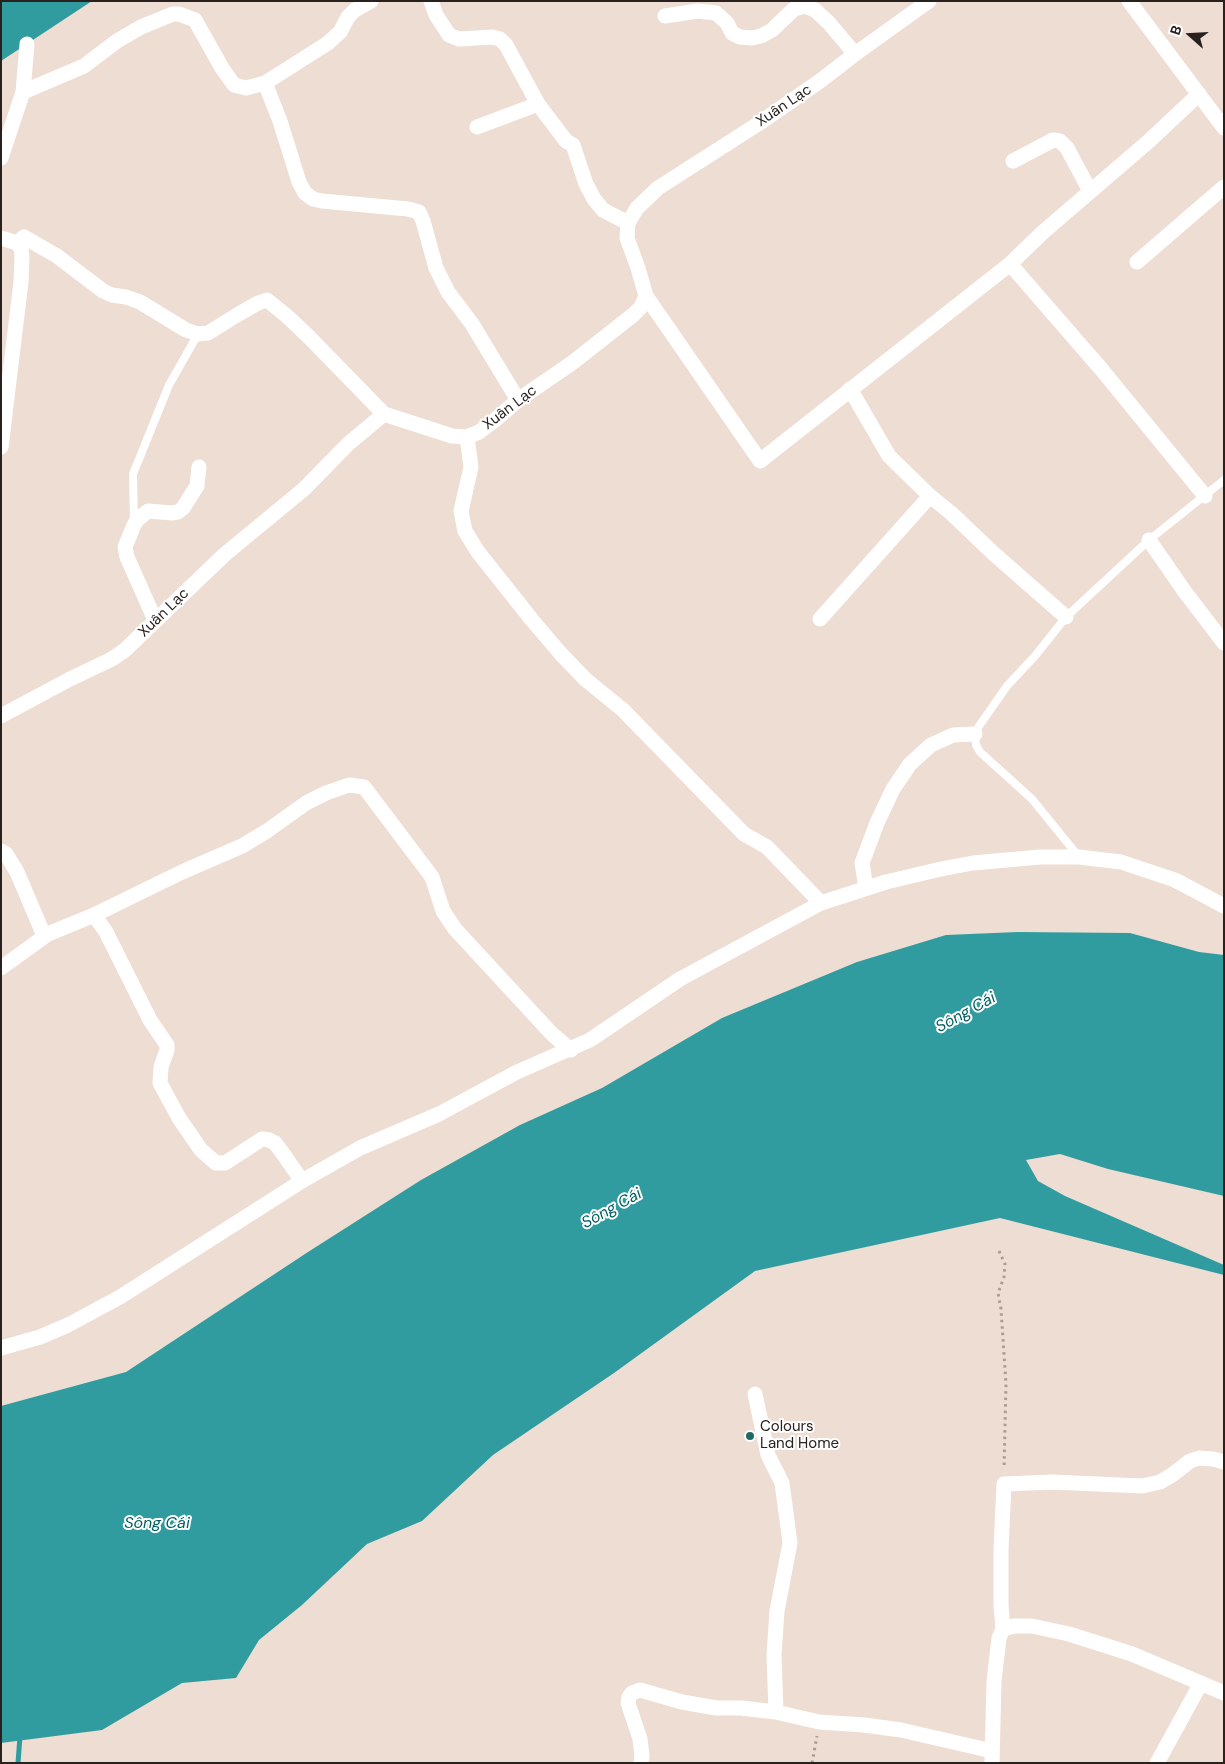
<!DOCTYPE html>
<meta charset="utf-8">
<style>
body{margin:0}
#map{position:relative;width:1225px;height:1764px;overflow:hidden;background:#eeddd2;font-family:"DM Sans",sans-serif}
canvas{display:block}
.frame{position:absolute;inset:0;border:2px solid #28211e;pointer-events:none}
.north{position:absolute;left:1165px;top:10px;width:50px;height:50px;-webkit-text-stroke:4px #fff;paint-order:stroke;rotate:289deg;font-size:14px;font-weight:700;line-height:20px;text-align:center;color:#28211e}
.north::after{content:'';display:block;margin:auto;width:18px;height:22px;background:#28211e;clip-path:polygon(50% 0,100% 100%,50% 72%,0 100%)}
</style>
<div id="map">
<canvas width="1225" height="1764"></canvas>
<div class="frame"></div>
<div class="north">B</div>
</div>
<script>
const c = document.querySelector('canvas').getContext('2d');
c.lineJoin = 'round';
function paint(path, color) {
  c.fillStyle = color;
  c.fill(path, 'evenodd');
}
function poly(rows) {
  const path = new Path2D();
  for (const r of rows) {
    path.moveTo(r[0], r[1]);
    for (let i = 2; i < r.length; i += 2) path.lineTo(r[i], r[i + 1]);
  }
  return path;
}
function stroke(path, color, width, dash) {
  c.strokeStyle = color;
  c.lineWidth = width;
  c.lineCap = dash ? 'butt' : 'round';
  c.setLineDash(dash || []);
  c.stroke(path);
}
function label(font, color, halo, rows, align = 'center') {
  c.font = font + ' "DM Sans",sans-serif';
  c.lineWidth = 4;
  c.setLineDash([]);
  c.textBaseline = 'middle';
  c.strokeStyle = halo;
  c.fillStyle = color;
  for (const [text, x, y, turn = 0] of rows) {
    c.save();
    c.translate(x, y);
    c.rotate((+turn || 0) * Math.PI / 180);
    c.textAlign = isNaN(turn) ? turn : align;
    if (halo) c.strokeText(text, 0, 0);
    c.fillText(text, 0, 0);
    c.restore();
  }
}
paint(poly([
 [1,1,92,1,1,61],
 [1018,932,1130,933,1199,952,1224,955,1224,1196,1108,1169,1060,1154,1026,1160,1038,1181,1065,1196,1224,1265,1224,1275,1000,1218,755,1271,614,1373,493,1455,422,1521,367,1544,302,1605,259,1640,236,1678,182,1683,102,1730,1,1743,1,1406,126,1372,308,1252,421,1180,520,1125,602,1088,722,1018,857,962,946,935]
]), '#319c9f');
stroke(poly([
 [18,1763,20,1736]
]), '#319c9f', 5);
stroke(poly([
 [999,1251,1005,1264,1004,1277,998,1293,1001,1309,1006,1384,1004,1469],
 [812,1763,817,1736]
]), '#aa9d94', 3, [2.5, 4]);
stroke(poly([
 [134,523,133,474,169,385,198,334],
 [1079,857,1032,799,980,752,976,745,975,734,979,726,1007,686,1035,656,1066,617,1149,540,1224,480]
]), '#fff', 8);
stroke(poly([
 [431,1,436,15,449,35,459,39,492,37,500,39,506,45,538,104,566,141,573,145,586,184,594,199,603,210,628,223],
 [1129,1,1224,128],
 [665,16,698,11,716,13,727,23,732,33,740,37,752,38,761,36,772,30,794,9,805,6,815,10,829,23,855,54],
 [265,83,280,121,299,182,305,193,313,199,322,201,408,209,419,212,423,221,436,268,448,292,472,324,518,400],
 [23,92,84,66,117,41,141,27,173,14,179,14,195,20,222,68,234,85,246,88,265,83,328,43,340,32,348,17,355,10,371,1],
 [477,127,538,104],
 [1,158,23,92,27,44],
 [1013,161,1053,140,1060,141,1067,148,1090,191],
 [1,238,17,243,21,248,22,256,21,282,1,447],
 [17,243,24,237,57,256,103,291,112,295,126,297,140,302,186,330,198,334,208,333,237,315,258,303,267,300,288,317,310,338,384,414],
 [1137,262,1224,187],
 [1010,264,1102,370,1205,496],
 [646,296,760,461,1010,264,1042,233,1149,141,1199,94],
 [850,389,889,456,930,496,951,513,993,553,1066,617],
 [467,437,471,467,461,511,465,531,478,552,532,620,561,654,585,679,623,710,744,834,767,847,821,903],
 [1149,540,1185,592,1224,643],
 [820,619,930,496],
 [155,620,127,557,125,547,134,525,137,520,148,511,172,513,178,512,183,508,197,486,199,467],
 [1,716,70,679,112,659,125,650,224,555,304,489,348,444,384,414,452,436,467,437,479,432,495,420,518,400,572,363,633,315,641,307,646,296,638,268,627,238,628,223,637,208,658,188,758,124,820,81,855,54,929,1],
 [1,851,6,854,17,872,42,931,48,934,94,915,182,872,242,846,267,831,306,803,326,793,349,785,364,787,432,877,443,911,455,929,552,1034,571,1050],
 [866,888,862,863,877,823,893,789,910,764,931,745,953,735,975,734],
 [94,915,106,932,150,1020,167,1045,167,1050,161,1067,160,1083,179,1118,201,1150,216,1163,225,1163,262,1139,269,1140,275,1143,284,1155,302,1181],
 [1,968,48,934],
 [1,1348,40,1337,68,1325,120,1297,302,1181,360,1148,439,1114,517,1072,590,1040,680,979,821,903,886,882,941,869,973,863,1040,857,1079,857,1121,862,1175,880,1224,906],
 [755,1394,768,1455,782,1483,790,1543,777,1611,774,1655,776,1712],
 [1003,1629,1001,1605,1001,1549,1004,1484,1052,1482,1142,1486,1160,1482,1172,1475,1190,1461,1199,1458,1213,1459,1224,1462],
 [641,1763,642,1755,640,1739,628,1703,629,1697,632,1693,640,1690,682,1702,716,1708,741,1708,776,1712,819,1722,864,1725,901,1730,992,1751],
 [992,1763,994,1681,999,1638,1003,1629,1014,1626,1032,1626,1069,1634,1132,1654,1224,1693],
 [1157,1763,1201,1683]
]), '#fff', 15);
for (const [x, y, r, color] of [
 [750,1436,5,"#1e6a65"]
]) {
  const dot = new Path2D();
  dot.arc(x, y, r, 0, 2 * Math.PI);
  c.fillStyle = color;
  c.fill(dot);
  stroke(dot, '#fff', 2);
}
label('15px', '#28211e', '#fff', [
 ["Xuân Lạc",784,106,-34],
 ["Xuân Lạc",510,408,-37],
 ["Xuân Lạc",164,613,-44]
]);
label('15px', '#28211e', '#fff', [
 ["Colours",760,1427],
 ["Land Home",760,1444]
], 'left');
label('italic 16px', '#015f61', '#fff', [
 ["Sông Cái",966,1013,-29],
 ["Sông Cái",612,1209,-29],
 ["Sông Cái",157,1524]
]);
</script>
